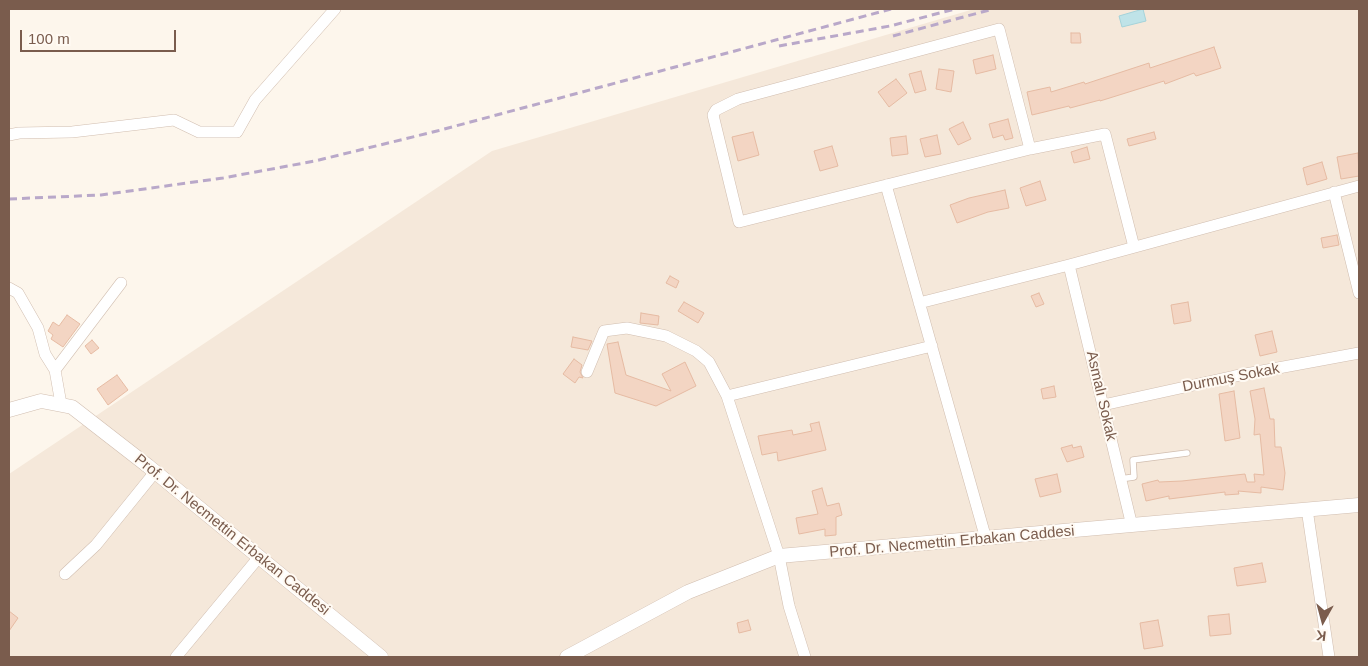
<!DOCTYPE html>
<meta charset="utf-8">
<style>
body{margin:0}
#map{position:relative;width:1368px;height:666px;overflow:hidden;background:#fdf6ec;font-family:Helvetica,sans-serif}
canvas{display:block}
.frame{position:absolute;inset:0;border:10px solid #7a5c4d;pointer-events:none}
.north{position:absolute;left:1298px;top:596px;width:50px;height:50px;-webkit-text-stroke:4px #fffaf3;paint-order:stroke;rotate:187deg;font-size:14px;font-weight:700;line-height:20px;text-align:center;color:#7a5c4d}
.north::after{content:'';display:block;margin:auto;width:18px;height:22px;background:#7a5c4d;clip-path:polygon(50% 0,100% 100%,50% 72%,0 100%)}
.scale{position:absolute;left:20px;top:30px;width:156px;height:22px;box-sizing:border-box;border:2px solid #7a5c4d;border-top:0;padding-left:6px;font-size:15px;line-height:18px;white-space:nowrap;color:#7a5c4d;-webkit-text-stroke:4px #fffaf3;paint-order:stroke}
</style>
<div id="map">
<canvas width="1368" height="666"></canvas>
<div class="frame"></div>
<div class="north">K</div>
<div class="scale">100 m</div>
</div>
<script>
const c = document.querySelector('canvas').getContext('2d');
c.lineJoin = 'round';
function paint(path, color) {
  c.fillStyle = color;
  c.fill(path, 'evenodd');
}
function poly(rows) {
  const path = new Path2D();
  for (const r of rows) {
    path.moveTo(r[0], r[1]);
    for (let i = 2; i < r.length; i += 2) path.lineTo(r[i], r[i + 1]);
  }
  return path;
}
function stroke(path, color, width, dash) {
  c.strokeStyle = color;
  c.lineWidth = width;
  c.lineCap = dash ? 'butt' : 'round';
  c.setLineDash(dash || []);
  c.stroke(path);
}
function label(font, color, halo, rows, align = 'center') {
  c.font = font + ' Helvetica,sans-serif';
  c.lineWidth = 4;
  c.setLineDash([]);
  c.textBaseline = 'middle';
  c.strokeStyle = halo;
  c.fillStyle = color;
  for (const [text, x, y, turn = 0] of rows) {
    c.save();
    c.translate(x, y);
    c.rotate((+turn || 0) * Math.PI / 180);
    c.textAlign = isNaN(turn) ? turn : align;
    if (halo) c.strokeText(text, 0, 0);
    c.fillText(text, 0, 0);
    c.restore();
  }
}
paint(poly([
 [974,9,1359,9,1359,657,9,657,9,474,492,151]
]), '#f5e8da');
const water = poly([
 [1143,9,1146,21,1122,27,1119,16,1143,9]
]);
paint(water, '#bfe3e8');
stroke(water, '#a5d3da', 1);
const building = poly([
 [1071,33,1080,33,1081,43,1071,43,1071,33],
 [1214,47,1221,68,1196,76,1194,73,1165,84,1164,81,1100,101,1100,100,1070,108,1069,106,1032,115,1027,92,1050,87,1051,92,1084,82,1085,84,1149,63,1150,68,1214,47],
 [993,55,996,69,976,74,973,60,993,55],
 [939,69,954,71,951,92,936,89,939,69],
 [921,71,926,90,915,93,909,74,921,71],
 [896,79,907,93,889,107,878,92,896,79],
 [1008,119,1013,138,1005,140,1003,135,993,138,989,124,1008,119],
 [963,122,971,139,958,145,949,129,963,122],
 [753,132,759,155,738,161,732,137,753,132],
 [1154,132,1156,139,1129,146,1127,139,1154,132],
 [937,135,941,154,925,157,920,139,937,135],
 [906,136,908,154,892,156,890,138,906,136],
 [832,146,838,166,820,171,814,151,832,146],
 [1087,147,1090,159,1074,163,1071,152,1087,147],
 [1358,153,1359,176,1341,179,1337,157,1358,153],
 [1322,162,1327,179,1307,185,1303,168,1322,162],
 [1040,181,1046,200,1026,206,1020,188,1040,181],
 [1005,190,1009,208,988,212,957,223,950,205,969,198,1005,190],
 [1337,235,1339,245,1323,248,1321,238,1337,235],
 [670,276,679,281,676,288,666,283,670,276],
 [1039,293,1044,304,1036,307,1031,296,1039,293],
 [684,302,704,313,698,323,678,311,684,302],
 [1188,302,1191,321,1174,324,1171,305,1188,302],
 [641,313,659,316,658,325,640,323,641,313],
 [67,315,80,324,63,347,51,339,53,335,48,331,53,322,59,326,67,315],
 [1272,331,1277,352,1260,356,1255,335,1272,331],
 [573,337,592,341,588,350,571,347,573,337],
 [92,340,99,348,91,354,85,346,92,340],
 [618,342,626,375,671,391,662,374,685,362,696,386,656,406,615,393,607,344,618,342],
 [574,359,582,365,580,372,583,378,579,377,575,383,563,374,574,359],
 [117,375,128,390,108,405,97,389,117,375],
 [1054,386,1056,397,1043,399,1041,389,1054,386],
 [1264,388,1270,419,1274,419,1275,447,1281,447,1285,473,1283,490,1261,487,1261,493,1238,491,1239,494,1225,495,1225,492,1169,499,1169,496,1146,501,1142,484,1158,480,1159,482,1182,481,1245,474,1247,482,1255,482,1254,474,1264,475,1260,434,1254,435,1255,419,1250,391,1264,388],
 [1234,391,1240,438,1225,441,1219,394,1234,391],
 [819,422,826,450,778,461,777,452,762,455,758,436,792,430,793,435,812,431,810,424,819,422],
 [1072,445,1073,448,1081,446,1084,457,1067,462,1061,448,1072,445],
 [1057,474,1061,492,1040,497,1035,479,1057,474],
 [822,488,827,506,839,503,842,515,836,517,836,535,825,536,825,529,799,534,796,518,818,514,812,491,822,488],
 [1262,563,1266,582,1237,586,1234,568,1262,563],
 [9,611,18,618,9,631,9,611],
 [1229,614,1231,634,1210,636,1208,616,1229,614],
 [748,620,751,630,739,633,737,623,748,620],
 [1158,620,1163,646,1144,649,1140,623,1158,620]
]);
paint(building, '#f3d5c3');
stroke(building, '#e6bba3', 1);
const service = poly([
 [1120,479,1134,477,1133,460,1187,453]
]);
const minor = poly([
 [9,135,19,133,72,132,174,120,199,132,237,132,255,100,335,9],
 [1030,149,739,222,713,115,716,110,738,99,999,29,1030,149,1105,134,1134,247],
 [886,185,986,539],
 [1334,192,1359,293],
 [1069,265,1132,526],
 [9,288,18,293,38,328,45,354,55,370],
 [919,303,1069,265,1359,186],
 [587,372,604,331,627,328,666,336,696,351,709,362,727,396,779,556,789,606,805,657],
 [727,396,932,346],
 [61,404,55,370,121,283],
 [1103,405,1235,376,1359,353],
 [1307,509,1329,657],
 [65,574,96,545,155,472],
 [176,657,259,557]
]);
const tertiary = poly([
 [9,410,41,401,72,407,148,466,381,657],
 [567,657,688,592,779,556,1359,505]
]);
stroke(service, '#d1beb0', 7);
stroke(minor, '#d1beb0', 12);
stroke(tertiary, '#d1beb0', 15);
stroke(service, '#fff', 5.5);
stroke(minor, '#fff', 11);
stroke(tertiary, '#fff', 14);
stroke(poly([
 [893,36,993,9],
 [779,46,890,26,955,9],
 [9,199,101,195,223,178,315,161,437,131,891,9]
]), '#b9a8c9', 3, [8, 5]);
label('15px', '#7a5c4d', '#fffaf3', [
 ["Durmuş Sokak",1231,378,-11],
 ["Asmalı Sokak",1101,396,77],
 ["Prof. Dr. Necmettin Erbakan Caddesi",232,535,39],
 ["Prof. Dr. Necmettin Erbakan Caddesi",952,542,-5]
]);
</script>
